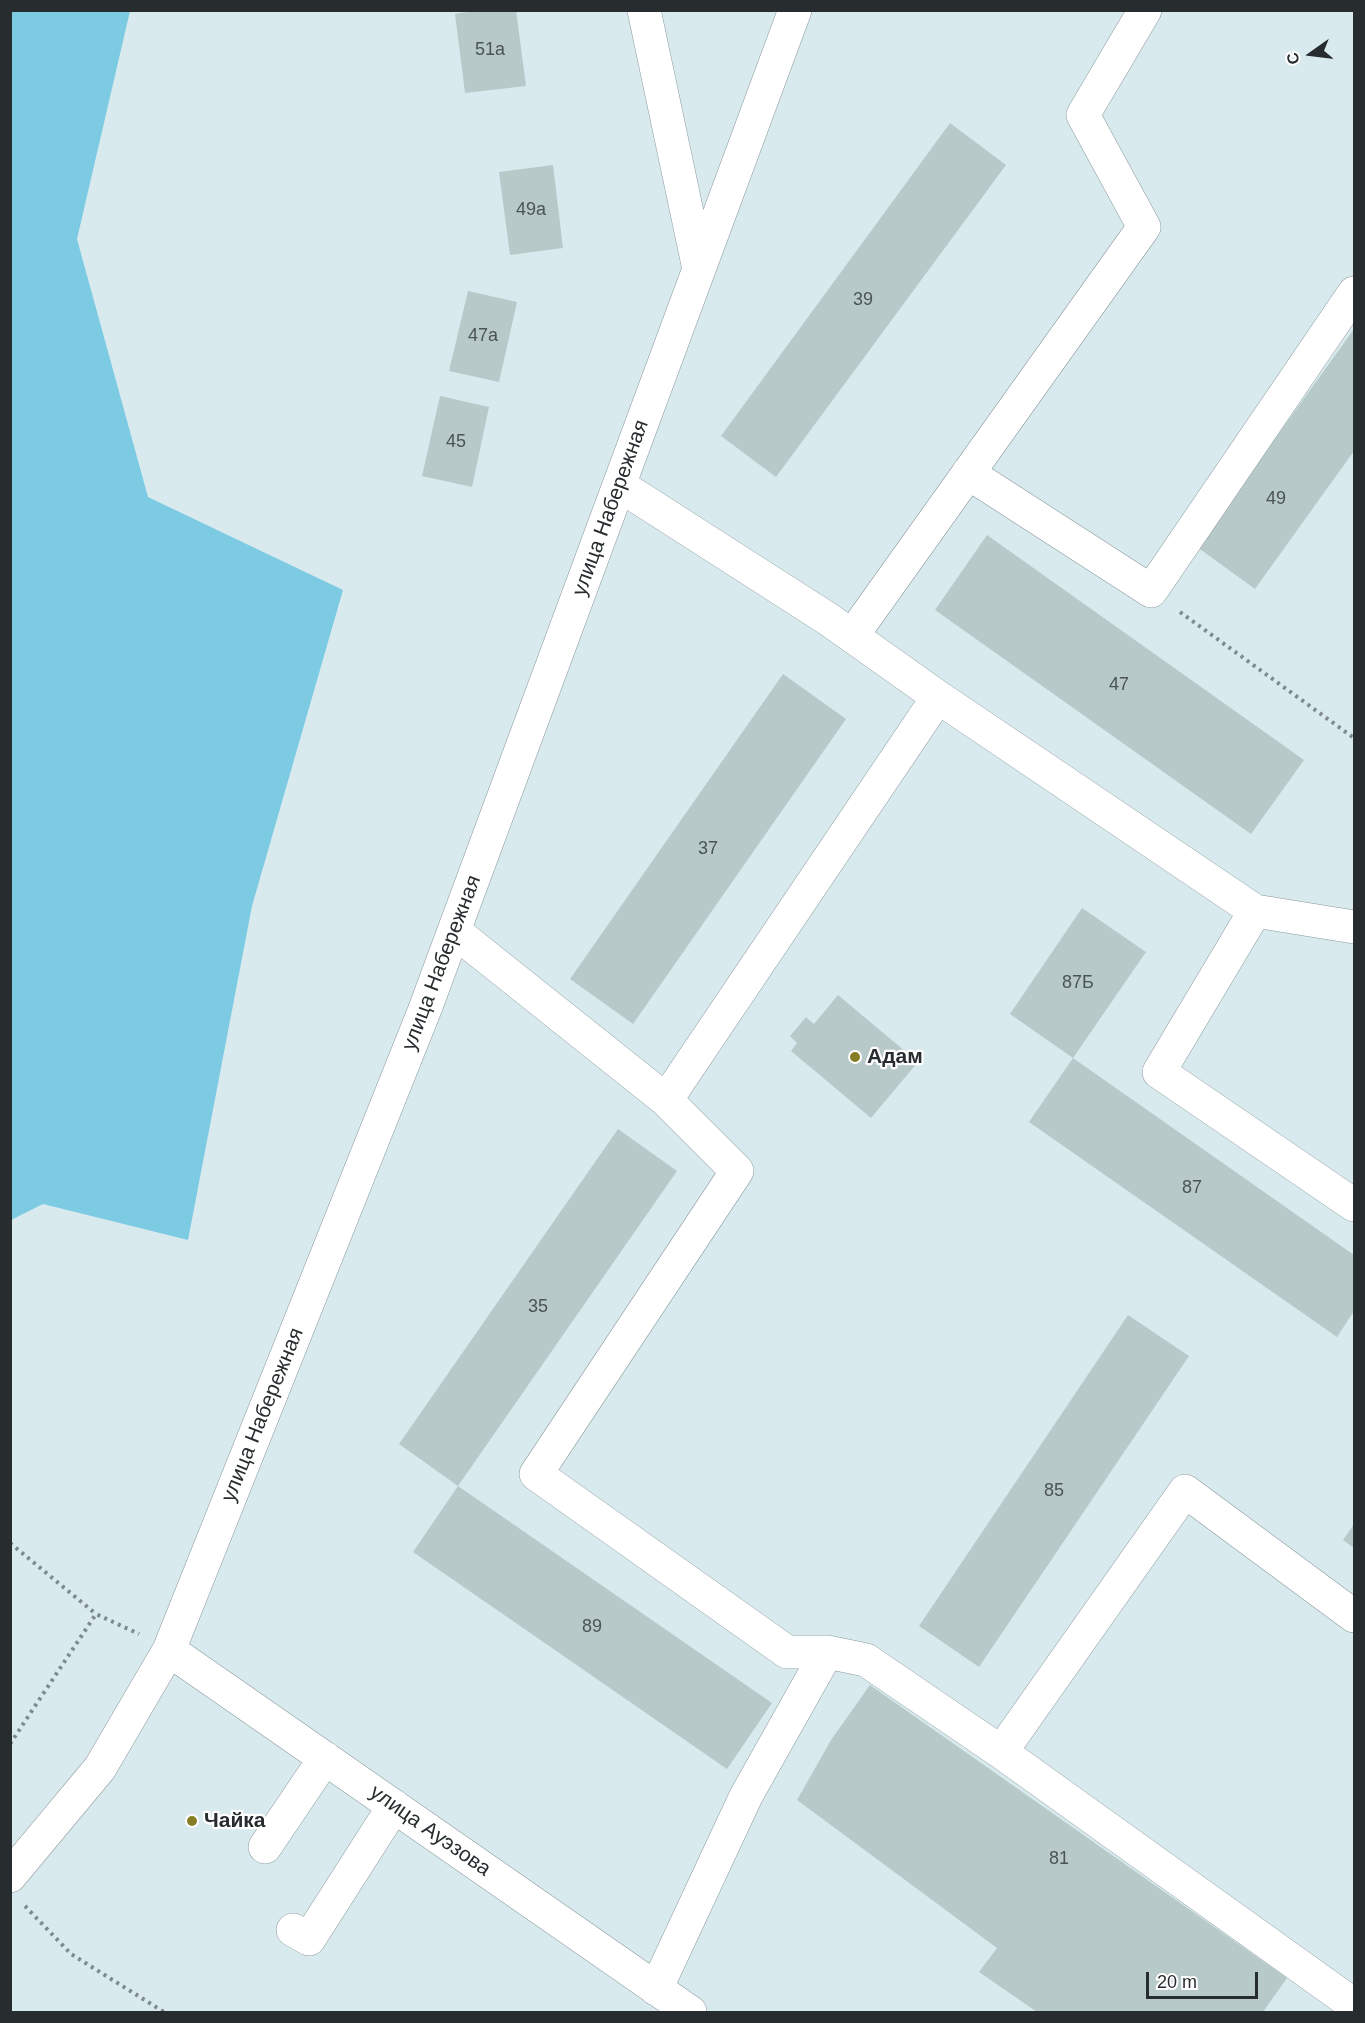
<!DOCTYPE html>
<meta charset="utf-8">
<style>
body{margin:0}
#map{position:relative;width:1365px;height:2023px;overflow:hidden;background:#d9eaef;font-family:Arial,sans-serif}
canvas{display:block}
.frame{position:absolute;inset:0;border:12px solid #272d2f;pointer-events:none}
.north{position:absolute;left:1281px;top:24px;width:60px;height:60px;-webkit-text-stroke:4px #fff;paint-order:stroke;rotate:256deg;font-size:16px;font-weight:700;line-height:24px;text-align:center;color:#272d2f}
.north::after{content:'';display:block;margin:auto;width:21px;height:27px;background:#272d2f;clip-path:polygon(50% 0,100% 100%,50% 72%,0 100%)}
.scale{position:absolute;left:1146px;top:1972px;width:112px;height:27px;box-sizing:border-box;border:3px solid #272d2f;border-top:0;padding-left:8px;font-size:18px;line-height:21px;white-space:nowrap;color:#272d2f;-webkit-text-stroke:4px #fff;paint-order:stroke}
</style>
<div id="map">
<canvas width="1365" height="2023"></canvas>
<div class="frame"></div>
<div class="north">С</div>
<div class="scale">20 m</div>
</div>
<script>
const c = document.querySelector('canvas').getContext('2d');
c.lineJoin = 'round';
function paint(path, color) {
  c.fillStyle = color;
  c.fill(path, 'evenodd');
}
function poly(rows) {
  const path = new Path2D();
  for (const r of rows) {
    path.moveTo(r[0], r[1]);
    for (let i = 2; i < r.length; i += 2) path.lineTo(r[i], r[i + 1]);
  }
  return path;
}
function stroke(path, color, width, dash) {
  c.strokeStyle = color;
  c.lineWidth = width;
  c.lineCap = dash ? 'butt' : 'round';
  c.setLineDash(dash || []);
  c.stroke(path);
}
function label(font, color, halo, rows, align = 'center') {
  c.font = font + ' Arial,sans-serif';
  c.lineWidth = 4.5;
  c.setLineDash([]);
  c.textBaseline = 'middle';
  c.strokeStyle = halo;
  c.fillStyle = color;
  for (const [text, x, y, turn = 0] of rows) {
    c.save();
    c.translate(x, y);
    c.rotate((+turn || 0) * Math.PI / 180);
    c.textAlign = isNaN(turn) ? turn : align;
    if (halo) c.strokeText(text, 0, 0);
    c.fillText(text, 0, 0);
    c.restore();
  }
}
paint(poly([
 [11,10,130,11,77,239,148,497,343,590,252,906,188,1240,43,1204,11,1220]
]), '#7dcbe3');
paint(poly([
 [480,10,516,10,526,86,465,93,455,14],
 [950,123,1006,165,776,477,721,436],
 [553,165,563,248,510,255,499,172],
 [468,291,517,302,499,382,449,371],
 [1354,329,1354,451,1255,589,1197,547],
 [440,396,489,407,472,487,422,476],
 [987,535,1304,760,1251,834,935,610],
 [783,674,846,719,633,1024,570,979],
 [1082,908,1146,952,1073,1058,1010,1014],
 [838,995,918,1062,871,1118,791,1051,797,1043,790,1036,806,1017,814,1024],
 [1073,1058,1354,1255,1354,1311,1337,1337,1029,1122],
 [618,1129,677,1171,458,1486,399,1444],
 [1128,1315,1189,1356,979,1667,919,1626],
 [458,1486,772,1703,727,1769,413,1552],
 [1354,1524,1354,1548,1343,1540],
 [870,1685,1287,1978,1263,2012,1037,2012,979,1972,997,1948,797,1800,831,1740]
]), '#b8c9c9');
const minor = poly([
 [644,10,699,269],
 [968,473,1151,591,1354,293],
 [852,636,1144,227,1083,115,1145,10],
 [938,697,1255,911,1354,927],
 [1255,911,1159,1072,1354,1205],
 [454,931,666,1100,938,697,828,619,619,485],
 [666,1100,737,1171,536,1474,787,1652,827,1652,866,1660,1001,1752,1185,1491,1354,1616],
 [169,1650,690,2012],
 [1001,1752,1354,2005],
 [265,1847,325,1758],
 [10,1876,100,1768,169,1650,425,1009,795,10],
 [293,1930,309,1939,394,1806],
 [656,1989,746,1796,827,1652]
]);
stroke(minor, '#8a999e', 34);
stroke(poly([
 [1180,612,1354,738],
 [10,1543,96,1614],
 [10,1744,96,1614,139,1634],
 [25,1906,71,1954,164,2012]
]), '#7e8a8d', 4, [3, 4.5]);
stroke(minor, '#fff', 33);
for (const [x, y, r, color] of [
 [855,1057,6,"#867e25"],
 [192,1821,6,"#867e25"]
]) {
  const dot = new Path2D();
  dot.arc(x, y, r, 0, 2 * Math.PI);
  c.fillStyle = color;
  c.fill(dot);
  stroke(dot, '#fff', 2);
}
label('18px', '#4b5456', null, [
 ["51а",490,50],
 ["49а",531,210],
 ["39",863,300],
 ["47а",483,336],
 ["45",456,442],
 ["49",1276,499],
 ["47",1119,685],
 ["37",708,849],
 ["87Б",1078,983],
 ["87",1192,1188],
 ["35",538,1307],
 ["85",1054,1491],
 ["89",592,1627],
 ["81",1059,1859]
]);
label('21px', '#272d2f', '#fff', [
 ["улица Набережная",611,508,-70],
 ["улица Набережная",442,963,-69],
 ["улица Набережная",263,1415,-68],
 ["улица Ауэзова",430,1831,35]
]);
label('bold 21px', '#272d2f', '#fff', [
 ["Адам",867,1057],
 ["Чайка",204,1821]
], 'left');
</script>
